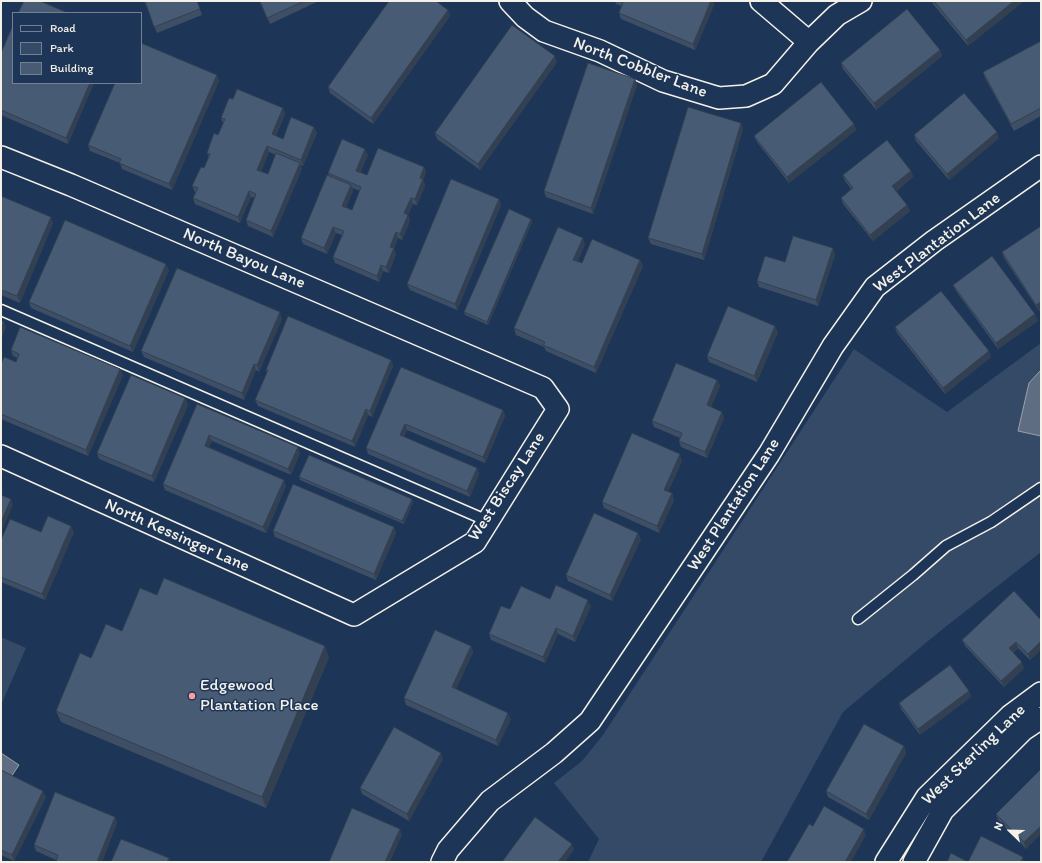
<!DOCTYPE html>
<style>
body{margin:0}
#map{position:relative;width:1042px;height:863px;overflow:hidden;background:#1d3557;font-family:Itim,sans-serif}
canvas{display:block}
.frame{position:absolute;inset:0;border:2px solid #f4f1e8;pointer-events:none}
.legend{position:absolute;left:12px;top:12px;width:130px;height:72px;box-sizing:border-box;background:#1d3557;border:1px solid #738091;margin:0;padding:5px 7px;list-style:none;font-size:12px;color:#f4f1e8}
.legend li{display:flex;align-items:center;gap:8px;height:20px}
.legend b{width:20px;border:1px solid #738091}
.north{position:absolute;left:990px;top:811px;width:40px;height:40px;-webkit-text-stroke:3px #1d3557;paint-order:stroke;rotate:293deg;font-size:11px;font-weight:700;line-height:16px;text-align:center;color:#f4f1e8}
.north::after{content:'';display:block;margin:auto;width:14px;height:18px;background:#f4f1e8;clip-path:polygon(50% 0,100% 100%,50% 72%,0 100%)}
</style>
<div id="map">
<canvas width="1042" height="863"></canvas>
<div class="frame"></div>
<ul class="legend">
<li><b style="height:5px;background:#1d3557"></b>Road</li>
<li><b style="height:11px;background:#354a67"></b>Park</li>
<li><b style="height:11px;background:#485b74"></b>Building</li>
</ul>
<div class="north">N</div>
</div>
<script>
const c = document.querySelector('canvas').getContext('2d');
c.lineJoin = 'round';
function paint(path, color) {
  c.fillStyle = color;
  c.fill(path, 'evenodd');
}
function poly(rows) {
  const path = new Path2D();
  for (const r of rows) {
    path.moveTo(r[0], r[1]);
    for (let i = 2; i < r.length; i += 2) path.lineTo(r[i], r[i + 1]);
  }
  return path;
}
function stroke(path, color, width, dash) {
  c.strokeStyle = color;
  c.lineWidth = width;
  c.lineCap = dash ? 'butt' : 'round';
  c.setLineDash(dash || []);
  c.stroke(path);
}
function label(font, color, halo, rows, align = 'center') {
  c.font = font + ' Itim,sans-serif';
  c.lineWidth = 3;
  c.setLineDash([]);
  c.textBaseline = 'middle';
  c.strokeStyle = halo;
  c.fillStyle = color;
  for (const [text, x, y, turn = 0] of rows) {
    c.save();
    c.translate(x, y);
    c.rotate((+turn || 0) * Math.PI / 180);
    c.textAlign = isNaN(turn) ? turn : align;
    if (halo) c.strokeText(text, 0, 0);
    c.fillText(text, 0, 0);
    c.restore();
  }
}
paint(poly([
 [1041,343,1041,552,939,632,843,712,761,862,588,862,599,839,554,783,582,761,603,735,854,349,947,412],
 [1,637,26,648,1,705]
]), '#354a67');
const water = poly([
 [1041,370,1041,436,1018,431,1029,383,1041,370],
 [1,753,19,765,11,777,1,770,1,753]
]);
paint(water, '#5e6d82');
stroke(water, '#9aa2ab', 1);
const lane = poly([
 [1,310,488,521],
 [858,619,913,575,946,546,991,522,1041,488]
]);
const street = poly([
 [510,1,525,17,544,31,600,51,663,81,719,98,746,96,773,84,809,42,837,15,861,1],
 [761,1,809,42],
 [1,157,71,185,543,388,558,409,475,542,354,615,1,456],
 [442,862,448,850,490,801,554,753,590,721,769,454,833,346,875,287,934,241,1041,166],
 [886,862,927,797,1010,716,1041,693],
 [914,862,943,810,1023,730,1041,718]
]);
stroke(lane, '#f4f1e8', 13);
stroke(street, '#f4f1e8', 24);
stroke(lane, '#1d3557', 10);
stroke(street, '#1d3557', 21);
paint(poly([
 [144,1,197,1,202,15,157,33],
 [259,1,319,1,270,24],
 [615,1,713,1,714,5,695,50,621,19,619,13,621,6,616,4],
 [932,1,1024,1,968,46,933,4],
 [448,10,450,16,373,124,330,93,328,87],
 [1041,41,1041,116,1014,131,985,78,983,72],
 [940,50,942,56,876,110,843,69,841,63],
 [1,53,13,83,94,83,68,144,1,115],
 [557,62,480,170,437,139,435,133],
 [635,79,637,85,593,214,546,197,544,191],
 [219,81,172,190,122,169,120,163,90,151,88,145],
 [233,99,283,108,285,114,276,136,283,139,314,127,317,133,303,166,300,165,302,169,273,237,248,226,246,220,255,198,251,197,240,223,195,204,193,198,196,192,195,192,192,186,204,168,209,158,207,153,218,135,223,124,221,118],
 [269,152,276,155,268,174,261,171],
 [741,123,743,129,704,260,651,244,648,238],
 [854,124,856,130,789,183,757,142,754,136],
 [914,135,999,138,949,180,916,141],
 [368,155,360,172,367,175,424,167,426,173,423,180,425,186,417,205,413,204,408,215,410,221,402,240,398,238,394,249,396,254,389,273,383,271,379,282,335,263,333,257,342,235,336,233,327,254,303,244,301,238,329,176,328,173],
 [352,188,360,191,352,210,346,207,353,191],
 [911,171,913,177,896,191,907,205,910,211,873,241,843,204,841,198,851,189,845,181,843,175],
 [1,196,53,223,20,303,1,295],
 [499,199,501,205,457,310,410,290,407,284],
 [531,219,532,222,488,325,465,315,464,312],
 [1041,226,1041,309,1039,311,1004,258,1002,252],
 [585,244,578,261,582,263,640,260,643,266,596,373,546,351,544,347,516,335,514,328],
 [833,248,835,255,818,306,759,287,757,281],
 [169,270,133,352,31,308,29,302],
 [953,285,1038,321,998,349,956,291],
 [282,319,259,372,256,370,244,400,144,357,141,351],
 [895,327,991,357,945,394,897,333],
 [778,332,757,382,709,362,707,356],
 [11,350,120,369,123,375,88,456,1,419,1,364,16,362,17,358,13,356],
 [391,360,393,366,372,417,368,415,355,447,258,406,255,400,267,373,266,370],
 [401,367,503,410,505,416,485,463,407,430,404,437,477,468,479,474,470,497,368,454,366,448],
 [717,380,720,386,711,407,724,418,707,458,681,447,679,441,680,438,654,427,652,421],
 [185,398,188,405,154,482,99,459,97,453],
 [197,404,300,453,291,475,212,441,209,447,284,480,286,486,266,533,165,490,163,484],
 [682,461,668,492,672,493,674,500,659,533,604,508,602,502],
 [299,477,412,499,413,502,404,524,300,480],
 [394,527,396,533,376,580,275,537,273,531],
 [41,532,74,532,45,600,1,582,1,540],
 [641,539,612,601,568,581,566,575],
 [157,595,329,657,266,808,61,722,56,711,91,658,122,631],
 [550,599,591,606,575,642,558,634,545,663,491,640,489,634,510,609],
 [1041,620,1041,650,1030,660,1018,648,1013,653,1024,668,1004,687,965,646,962,640],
 [471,646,473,652,456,689,511,719,498,746,406,705,404,698],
 [969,691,971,697,920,735,901,709,899,703],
 [904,746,906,753,869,820,828,797,826,791],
 [443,759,409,821,362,794,360,788],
 [1041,769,1026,849,998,820,996,814],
 [1,770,46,797,14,861,1,855],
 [115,817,117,823,102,862,56,862,56,860,36,851,34,845]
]), '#3e4e64');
paint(poly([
 [711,1,713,1,714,5,695,50,693,44],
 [1014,1,1024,1,968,46,966,40],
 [448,10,450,16,373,124,371,118],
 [940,50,942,56,876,110,874,103],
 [555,56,557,62,480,170,478,164],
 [217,75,219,81,172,190,169,184],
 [635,79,637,85,593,214,591,208],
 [90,83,94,83,68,144,66,138],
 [283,108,285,114,274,141,272,134],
 [741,123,743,129,704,260,702,254],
 [854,124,856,130,789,183,787,177],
 [314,127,317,133,303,166,301,160],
 [997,132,999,138,949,180,947,174],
 [267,146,269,152,260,176,257,170],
 [365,149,368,155,359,177,356,171],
 [300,163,302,169,273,237,271,231],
 [424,167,426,173,423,180,425,186,417,205,415,199,420,178],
 [911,171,913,177,895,193,892,186],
 [351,185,353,191,344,212,342,206],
 [249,191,251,197,240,223,238,217],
 [411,198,413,204,408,215,410,221,402,240,400,234,404,213],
 [499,199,501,205,457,310,455,304],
 [907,205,910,211,873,241,870,235],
 [51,217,53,223,20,303,17,296],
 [531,219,532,222,488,325,487,322],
 [333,227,336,233,327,254,324,248],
 [396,232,398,238,394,249,396,254,389,273,386,267,390,247],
 [583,238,585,244,576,266,573,260],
 [833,248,835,255,818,306,816,300],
 [640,260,643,266,596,373,594,367],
 [166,264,169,270,133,352,130,346],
 [381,265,383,271,379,282,377,276],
 [1041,302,1041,309,1039,311,1036,305],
 [280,312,282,319,259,372,257,365],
 [1035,314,1038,321,998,349,996,343],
 [4,322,6,328,1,340,1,328],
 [775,326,778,332,757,382,754,376],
 [989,351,991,357,945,394,943,388],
 [391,360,393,366,372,417,370,411],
 [254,364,256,370,244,400,242,393],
 [120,369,123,375,88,456,86,450],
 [717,380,720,386,709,411,707,405],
 [185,398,188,405,154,482,152,476],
 [366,409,368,415,355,447,352,441],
 [503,410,505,416,485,463,483,457],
 [722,412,724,418,707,458,705,452],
 [405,424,407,430,402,441,400,435],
 [209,435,212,441,207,452,205,446],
 [298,447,300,453,291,475,288,469],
 [680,454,682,461,666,496,664,490],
 [477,468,479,474,470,497,467,491],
 [284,480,286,486,266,533,263,527],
 [672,493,674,500,659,533,657,526],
 [11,499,13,505,1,533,1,522],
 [412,499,413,502,404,524,402,521],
 [71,526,74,532,45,600,42,594],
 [394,527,396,533,376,580,374,574],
 [638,533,641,539,612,601,610,595],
 [588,600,591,606,575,642,573,636],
 [556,628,558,634,545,663,543,657],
 [1041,641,1041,650,1030,660,1028,654],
 [1016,642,1018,648,1011,654,1009,648],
 [325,646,329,657,266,808,262,797],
 [471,646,473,652,454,693,452,687],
 [1022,662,1024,668,1004,687,1001,681],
 [969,691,971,697,920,735,918,729],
 [508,713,511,719,498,746,496,740],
 [904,746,906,753,869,820,866,814],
 [441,753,443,759,409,821,407,814],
 [43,791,46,797,14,861,12,855],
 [115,817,117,823,102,862,97,862],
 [1041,826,1041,834,1026,849,1024,842],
 [400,829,402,835,390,862,385,862],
 [864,829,866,835,851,862,845,862],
 [572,844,574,850,565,862,558,862],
 [1023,857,1025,862,1021,862],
 [169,858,171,862,167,862]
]), '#324051');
const building = poly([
 [24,1,40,1,68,13,18,13,24,1],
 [145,1,197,1,200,9,154,27,145,1],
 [260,1,304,1,267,18,260,1],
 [389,1,436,1,448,10,371,118,328,87,389,1],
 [622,1,711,1,693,44,619,13,623,2,622,1],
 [934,1,1014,1,966,40,934,1],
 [907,9,940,50,874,103,841,63,907,9],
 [13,25,13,83,90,83,66,138,1,110,1,53,13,25],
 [512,25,555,56,478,164,435,133,512,25],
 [1041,41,1041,108,1011,124,983,72,1041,41],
 [141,43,217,75,169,184,119,163,121,159,88,145,115,83,141,83,141,43],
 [588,63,635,79,591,208,544,191,588,63],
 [821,82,854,124,787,177,754,136,821,82],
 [237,89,283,108,272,134,283,139,291,117,314,127,301,160,267,146,257,170,268,174,276,153,300,163,271,231,246,220,256,194,249,191,238,217,193,198,198,188,192,186,201,167,204,168,210,154,207,153,214,133,218,135,225,119,221,118,229,98,233,99,237,89],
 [964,93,997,132,947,174,914,135,964,93],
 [688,107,741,123,702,254,648,238,688,107],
 [342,139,365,149,356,171,367,175,378,148,424,167,420,178,423,179,415,199,411,198,404,213,408,215,400,234,396,232,390,247,394,248,386,267,381,265,377,276,333,257,344,231,333,227,324,248,301,238,327,175,351,185,342,206,352,210,361,187,328,173,342,139],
 [887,140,911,171,892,186,907,205,870,235,841,198,853,188,843,175,887,140],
 [451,179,499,199,455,304,407,284,451,179],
 [1,196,51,217,17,296,1,290,1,196],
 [509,209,531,219,487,322,464,312,509,209],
 [65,220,166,264,130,346,29,302,65,220],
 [1041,226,1041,302,1036,305,1002,252,1041,226],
 [558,227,583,238,573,260,582,263,592,239,640,260,594,367,543,345,545,342,514,328,558,227],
 [793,236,833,248,816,300,757,281,765,256,785,262,793,236],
 [992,256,1035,314,996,343,953,285,992,256],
 [177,268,280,312,257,365,254,364,242,393,141,351,177,268],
 [941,291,989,351,943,388,895,327,941,291],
 [728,306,775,326,754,376,707,356,728,306],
 [288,316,391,360,370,411,366,409,352,441,255,400,268,370,266,370,288,316],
 [1,321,4,322,1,328,1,321],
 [20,327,120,369,86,450,1,414,1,364,4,357,16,362,19,354,11,350,20,327],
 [676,363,717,380,707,405,722,412,705,452,679,441,682,433,652,421,676,363],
 [401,367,503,410,483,457,405,424,400,435,477,468,467,491,366,448,401,367],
 [131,375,185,398,152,476,97,453,131,375],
 [197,404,298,447,288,469,209,435,205,446,284,480,263,527,163,484,197,404],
 [632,433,680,454,664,490,672,493,657,526,602,502,632,433],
 [309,455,412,499,402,521,299,477,309,455],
 [293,484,394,527,374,574,273,531,293,484],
 [1,495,11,499,1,522,1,495],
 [594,513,638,533,610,595,566,575,594,513],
 [48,516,71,526,42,594,1,577,1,540,10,519,41,532,48,516],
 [164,578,325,646,262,797,56,711,80,653,91,658,106,624,122,631,140,588,157,595,164,578],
 [556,585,588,600,573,636,556,628,543,657,489,634,501,606,510,609,521,586,550,599,556,585],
 [1014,591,1041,620,1041,641,1028,654,1016,642,1009,648,1022,662,1001,681,962,640,1014,591],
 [435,630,471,646,452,687,508,713,496,740,404,698,435,630],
 [950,665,969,691,918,729,899,703,950,665],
 [864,724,904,746,866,814,826,791,864,724],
 [394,727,441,753,407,814,360,788,394,727],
 [1041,769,1041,826,1024,842,996,814,1041,769],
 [1,770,43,791,12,855,1,850,1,770],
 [55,792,115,817,97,862,56,862,58,855,34,845,55,792],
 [824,806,864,829,845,862,787,862,809,824,813,826,824,806],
 [352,808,400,829,385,862,329,862,352,808],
 [535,817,572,844,558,862,502,862,535,817],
 [981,836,1023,857,1021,862,947,862,951,853,968,862,981,836],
 [121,839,169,858,167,862,111,862,121,839]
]);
paint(building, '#485b74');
stroke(building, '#324051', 1);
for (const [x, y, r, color] of [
 [192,696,4,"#ff9aa2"]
]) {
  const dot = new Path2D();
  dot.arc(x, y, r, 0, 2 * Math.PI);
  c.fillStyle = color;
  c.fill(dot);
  stroke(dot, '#1d3557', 1.5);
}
label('17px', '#f4f1e8', '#1d3557', [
 ["North Cobbler Lane",640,68,21],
 ["West Plantation Lane",937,243,-37],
 ["North Bayou Lane",244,259,23],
 ["West Biscay Lane",507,487,-57],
 ["West Plantation Lane",734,505,-57],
 ["North Kessinger Lane",177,536,24],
 ["West Sterling Lane",974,755,-44]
]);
label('17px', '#f4f1e8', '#1d3557', [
 ["Edgewood",200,686],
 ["Plantation Place",200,706]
], 'left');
</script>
